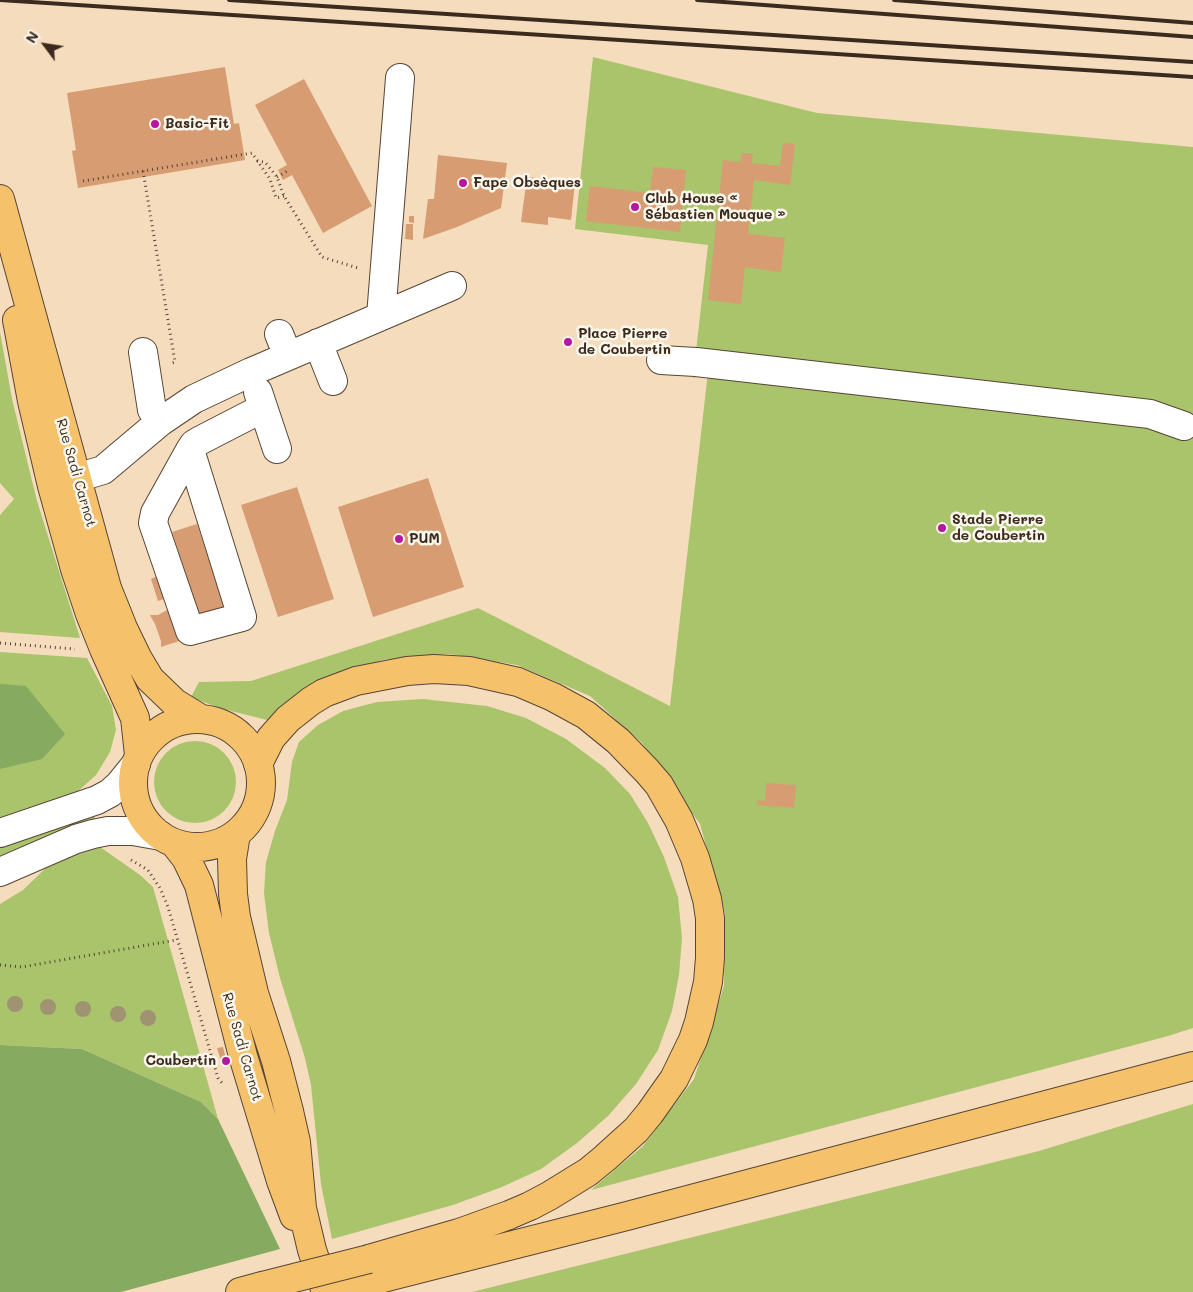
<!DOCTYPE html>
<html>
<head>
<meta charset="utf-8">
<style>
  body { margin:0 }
  #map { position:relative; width:1193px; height:1292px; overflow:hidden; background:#f4dcbd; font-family:Mali,sans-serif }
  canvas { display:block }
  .north { position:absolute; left:20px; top:20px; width:50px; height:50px; -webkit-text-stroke:4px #fbf7ec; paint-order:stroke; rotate:301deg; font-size:14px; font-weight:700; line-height:20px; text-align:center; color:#3b2a1e }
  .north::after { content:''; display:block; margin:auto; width:18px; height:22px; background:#3b2a1e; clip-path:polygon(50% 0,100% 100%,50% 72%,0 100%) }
</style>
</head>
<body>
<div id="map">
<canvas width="1193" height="1292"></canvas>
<div class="north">N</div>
</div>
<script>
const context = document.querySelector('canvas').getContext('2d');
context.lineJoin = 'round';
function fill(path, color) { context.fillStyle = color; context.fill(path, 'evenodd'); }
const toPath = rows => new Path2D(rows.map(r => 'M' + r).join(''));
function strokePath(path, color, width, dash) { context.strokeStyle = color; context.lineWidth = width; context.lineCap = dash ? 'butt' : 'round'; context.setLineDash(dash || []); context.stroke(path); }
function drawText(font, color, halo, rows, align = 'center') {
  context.font = font + ' Mali,sans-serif'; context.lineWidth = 5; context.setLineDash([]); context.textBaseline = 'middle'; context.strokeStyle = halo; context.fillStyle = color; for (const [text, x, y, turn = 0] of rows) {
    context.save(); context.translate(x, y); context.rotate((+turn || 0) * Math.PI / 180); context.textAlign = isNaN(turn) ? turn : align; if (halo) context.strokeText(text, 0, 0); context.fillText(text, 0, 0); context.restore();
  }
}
fill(toPath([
  [593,57,817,113,1193,147,1193,1028,1168,1036,591,1190,643,1146,694,1079,724,986,725,913,700,824,642,743,590,696,517,665,449,654,382,660,314,686,267,720,219,708,191,697,199,682,251,681,478,608,670,706,708,372,693,378,708,245,575,229],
  [0,332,12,399,37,501,80,638,0,632,0,515,14,499,0,483],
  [0,652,87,658,112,706,116,730,110,752,96,775,76,793,0,818],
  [423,699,487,706,526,718,566,739,605,768,630,794,648,823,664,857,678,897,682,938,679,975,672,1011,658,1050,636,1084,608,1116,577,1143,541,1169,502,1187,453,1205,332,1239,321,1184,311,1085,305,1058,280,978,269,933,264,893,266,862,275,831,287,800,292,762,299,742,318,725,343,711,377,702],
  '154 782a41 41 0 1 1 82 0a41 41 0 1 1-82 0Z',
  [93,812,96,821,0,856,0,846],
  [100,847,140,875,153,887,218,1119,201,1102,82,1049,0,1045,0,904,23,890,51,863],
  [1193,1104,1193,1292,472,1292,1039,1151]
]), '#a9c46b');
fill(toPath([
  [0,684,26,686,65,734,42,759,0,769],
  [0,1045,82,1049,201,1102,218,1119,280,1249,121,1292,0,1292]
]), '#86aa5f');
fill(toPath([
  [225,67,234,124,239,123,245,160,78,188,72,151,76,150,67,93],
  [304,79,372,206,323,233,292,175,283,180,278,170,287,165,255,105],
  [783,143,795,144,790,185,754,180,748,234,785,238,781,272,745,267,741,304,708,300,723,160,740,162,742,153,753,154,752,163,780,166],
  [438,155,507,163,501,208,457,227,423,239,428,199,434,199],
  [653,167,686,170,680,232,586,221,590,186,650,193],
  [527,177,575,182,571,220,548,217,548,225,521,222],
  [409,216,414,216,414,223,409,222],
  [406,224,413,224,413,240,405,239],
  [428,478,464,587,373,617,338,507],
  [297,487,334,599,278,617,241,505],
  [197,524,225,608,200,616,172,532],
  [160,575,167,598,158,601,151,579],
  [171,608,182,640,161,647,161,641,155,624,150,615,158,615],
  [766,783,796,785,794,808,757,805,757,800,765,801],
  [223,1047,227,1063,222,1064,217,1048]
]), '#d79c71');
const minor = toPath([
  [381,316,400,78],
  [279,334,288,356],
  [318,343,333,381],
  [143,352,152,410,160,422],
  [661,360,696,362,1150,414,1184,426],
  [258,392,277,449],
  [190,450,155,513,153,523,190,631,242,617,190,450,194,444,199,441,263,408],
  [53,485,103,470,160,422,194,399,251,372,452,286],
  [0,833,97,800,110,793,119,785,136,764],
  [0,872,76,839,93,834,108,831,133,831,161,836]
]);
const major = toPath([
  [0,199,107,588,123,628,138,659,150,679,175,703,201,719],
  [17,320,32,401,52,486,75,569,90,614,104,649,135,718,139,755],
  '133 783a64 64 0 1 1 128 0a64 64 0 1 1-128 0Z',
  [236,834,232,859,233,894,236,917,254,993,276,1061,289,1111,296,1142,302,1208,312,1250,326,1292],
  [175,844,186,858,199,885,243,1056,281,1181,294,1216]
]);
const highway = toPath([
  [258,764,271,738,288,719,311,701,324,693,356,681,407,671,434,669,469,671,518,682,553,697,586,715,618,741,647,771,659,785,679,820,695,858,707,899,710,918,710,958,708,982,699,1022,693,1040,674,1079,650,1113,636,1130,605,1158,588,1172,549,1196,530,1206,509,1215,459,1233,369,1259],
  [240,1292,262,1286],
  [328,1292,627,1216,1193,1066]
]);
strokePath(minor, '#574536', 30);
strokePath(major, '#574536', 30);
strokePath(highway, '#574536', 30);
strokePath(toPath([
  [257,161,265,162,277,177,284,196,322,257,358,268],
  [143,171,175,362,172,363],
  [277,177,289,170],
  [83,181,252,153,270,179,276,198,284,196],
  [0,643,75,649],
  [131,860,148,870,160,888,168,907,218,1078,222,1083],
  [0,965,22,967,176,940]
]), '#574536', 3, [1, 4]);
strokePath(minor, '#fff', 28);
strokePath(major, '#f6c16b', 28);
strokePath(highway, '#f6c16b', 28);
strokePath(toPath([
  [0,0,1193,77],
  [229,0,1193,62],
  [697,0,1193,37],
  [894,0,1193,23]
]), '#3b2a1e', 4);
const highwayBridge = toPath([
  [262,1286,369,1259]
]);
strokePath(highwayBridge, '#574536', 30, []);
strokePath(highwayBridge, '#f6c16b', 28);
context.fillStyle = '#a09372';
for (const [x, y] of [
  [15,1004],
  [48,1007],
  [83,1009],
  [118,1014],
  [148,1018]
]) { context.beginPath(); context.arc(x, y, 8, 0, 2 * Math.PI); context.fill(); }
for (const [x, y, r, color] of [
  [155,124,5,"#b5179e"],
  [463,183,5,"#b5179e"],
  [635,207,5,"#b5179e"],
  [568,342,5,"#b5179e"],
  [942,528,5,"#b5179e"],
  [399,539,5,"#b5179e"],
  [226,1061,5,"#b5179e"]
]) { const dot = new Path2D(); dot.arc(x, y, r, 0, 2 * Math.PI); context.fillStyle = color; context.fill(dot); strokePath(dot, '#fbf7ec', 2); }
drawText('bold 14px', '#3b2a1e', '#fbf7ec', [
  ["Basic-Fit",165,124],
  ["Fape Obsèques",473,183],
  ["Club House «",645,199],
  ["Sébastien Mouque »",645,215],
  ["Place Pierre",578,334],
  ["de Coubertin",578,350],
  ["Stade Pierre",952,520],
  ["de Coubertin",952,536],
  ["PUM",409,539],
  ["Coubertin",216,1061,"right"]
], 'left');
drawText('14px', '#3b2a1e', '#fbf7ec', [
  ["Rue Sadi Carnot",76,473,74],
  ["Rue Sadi Carnot",242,1047,74]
]);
</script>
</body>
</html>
